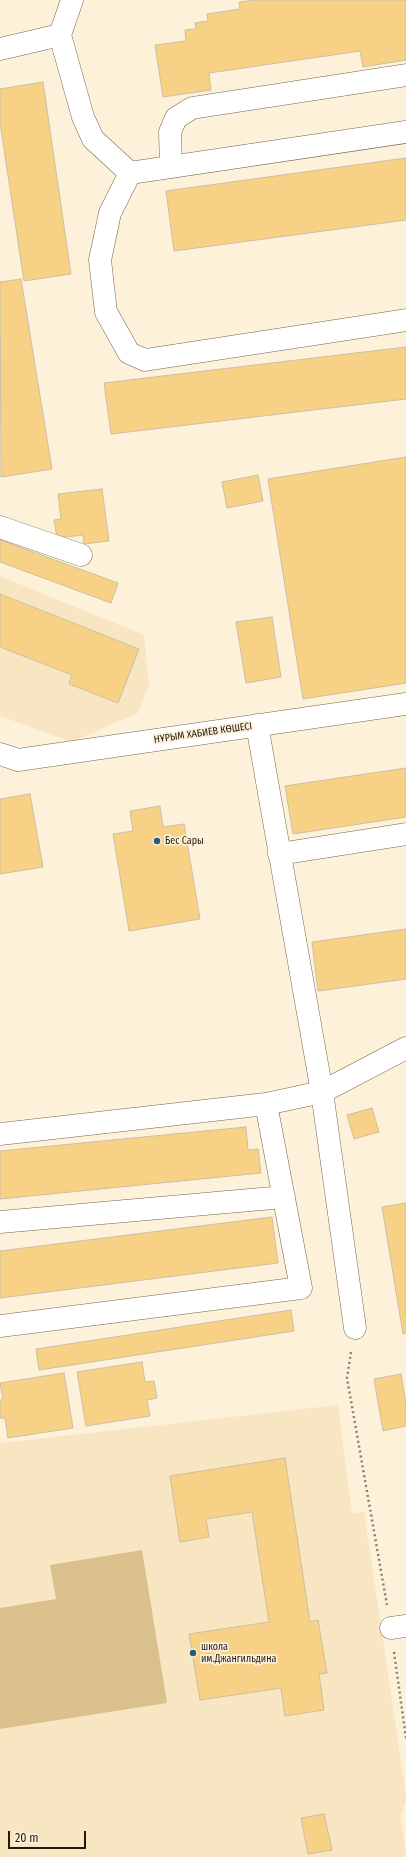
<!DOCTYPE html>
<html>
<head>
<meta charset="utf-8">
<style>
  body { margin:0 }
  #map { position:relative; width:406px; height:1857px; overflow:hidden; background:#fdf1da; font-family:"Fira Sans Condensed",sans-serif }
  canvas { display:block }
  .scale { position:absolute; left:8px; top:1831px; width:78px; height:18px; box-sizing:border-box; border:2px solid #1f1a10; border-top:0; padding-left:5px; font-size:12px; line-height:14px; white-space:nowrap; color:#1f1a10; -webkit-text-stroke:3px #fdf1da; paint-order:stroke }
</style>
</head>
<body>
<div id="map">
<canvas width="406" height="1857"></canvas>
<div class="scale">20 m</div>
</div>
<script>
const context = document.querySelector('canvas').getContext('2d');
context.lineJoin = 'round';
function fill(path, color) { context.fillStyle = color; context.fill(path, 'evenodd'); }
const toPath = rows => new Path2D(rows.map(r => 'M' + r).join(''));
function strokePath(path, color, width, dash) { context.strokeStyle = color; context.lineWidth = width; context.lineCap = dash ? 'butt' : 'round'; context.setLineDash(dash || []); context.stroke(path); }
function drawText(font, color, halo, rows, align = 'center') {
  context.font = font + ' "Fira Sans Condensed",sans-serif'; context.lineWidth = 3.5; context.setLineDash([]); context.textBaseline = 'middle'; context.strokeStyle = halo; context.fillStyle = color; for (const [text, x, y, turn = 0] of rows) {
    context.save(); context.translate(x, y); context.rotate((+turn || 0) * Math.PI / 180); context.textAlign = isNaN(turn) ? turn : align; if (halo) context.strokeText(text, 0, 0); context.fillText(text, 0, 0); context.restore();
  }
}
fill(toPath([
  [0,576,144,635,149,685,138,713,72,742,0,716],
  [338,1405,352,1513,364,1512,406,1794,406,1801,401,1815,406,1857,0,1857,0,1443]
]), '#f8e6c2');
fill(toPath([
  [142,1550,167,1703,0,1729,0,1608,56,1599,50,1565]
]), '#d9c08d');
const building = toPath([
  [255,0,406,0,406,60,363,67,360,51,209,73,211,90,163,97,155,45,186,41,185,30,196,29,195,23,208,21,207,14,240,9,239,2,255,0],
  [43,82,71,274,24,281,0,123,0,89,43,82],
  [406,158,406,220,174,251,166,191,406,158],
  [21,279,52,469,1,477,0,282,21,279],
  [406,347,406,399,111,434,104,383,406,347],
  [406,457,406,683,303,699,268,479,406,457],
  [258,475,263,501,227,508,222,482,258,475],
  [102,489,109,541,84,544,83,535,57,538,54,520,61,519,58,494,102,489],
  [0,540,118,583,111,603,0,562,0,540],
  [0,594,139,649,118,703,69,684,72,675,0,647,0,594],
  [272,617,281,677,246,683,236,622,272,617],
  [406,768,406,817,293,834,285,786,406,768],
  [30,794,43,867,0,874,0,799,30,794],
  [160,806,163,827,184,824,200,919,129,931,113,834,133,831,130,811,160,806],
  [406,929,406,979,318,991,312,942,406,929],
  [372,1108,379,1132,354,1139,347,1115,372,1108],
  [246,1127,248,1150,258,1149,261,1173,0,1199,0,1151,246,1127],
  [406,1203,406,1333,403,1334,382,1207,406,1203],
  [272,1217,278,1263,0,1298,0,1251,272,1217],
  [291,1310,294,1331,39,1370,36,1349,291,1310],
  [142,1362,145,1382,154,1381,157,1398,147,1400,150,1416,86,1426,77,1372,142,1362],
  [64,1373,73,1428,8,1438,5,1418,0,1418,0,1400,3,1400,0,1383,64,1373],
  [401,1374,406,1404,406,1426,383,1431,374,1379,401,1374],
  [285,1458,310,1622,318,1620,327,1673,319,1674,324,1710,285,1716,281,1688,200,1700,189,1634,269,1622,252,1512,206,1519,209,1537,180,1542,170,1476,285,1458],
  [324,1814,332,1850,308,1854,301,1818,324,1814]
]);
fill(building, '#f7d286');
strokePath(building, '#cdbea3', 1);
const minor = toPath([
  [72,0,60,35,83,117,93,139,130,173],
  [0,49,60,35],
  [406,132,130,173,110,213,100,260,106,312,129,353,145,360,406,320],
  [171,167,170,132,176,118,192,108,406,75],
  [0,527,81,555],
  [257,725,322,1092,355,1328],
  [0,754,18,760,406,704],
  [279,854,406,834],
  [0,1134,266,1104,322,1092,406,1048],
  [0,1222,284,1197],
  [0,1326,301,1288,266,1104],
  [391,1628,406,1626]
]);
strokePath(minor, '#73664d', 23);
strokePath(toPath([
  [351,1352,347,1378,387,1605],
  [394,1652,406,1738]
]), '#898070', 2.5, [2, 3]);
strokePath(minor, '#fff', 22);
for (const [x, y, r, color] of [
  [157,841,4,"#285d79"],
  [193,1653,4,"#285d79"]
]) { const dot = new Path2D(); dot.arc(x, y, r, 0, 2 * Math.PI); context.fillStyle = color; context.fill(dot); strokePath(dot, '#fdf1da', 1.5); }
drawText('10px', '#1f1a10', '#fdf1da', [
  ["НҰРЫМ ХАБИЕВ КӨШЕСІ",203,733,-8]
]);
drawText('10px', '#1f1a10', '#fdf1da', [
  ["Бес Сары",165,841],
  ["школа",201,1647],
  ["им.Джангильдина",201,1659]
], 'left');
</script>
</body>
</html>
